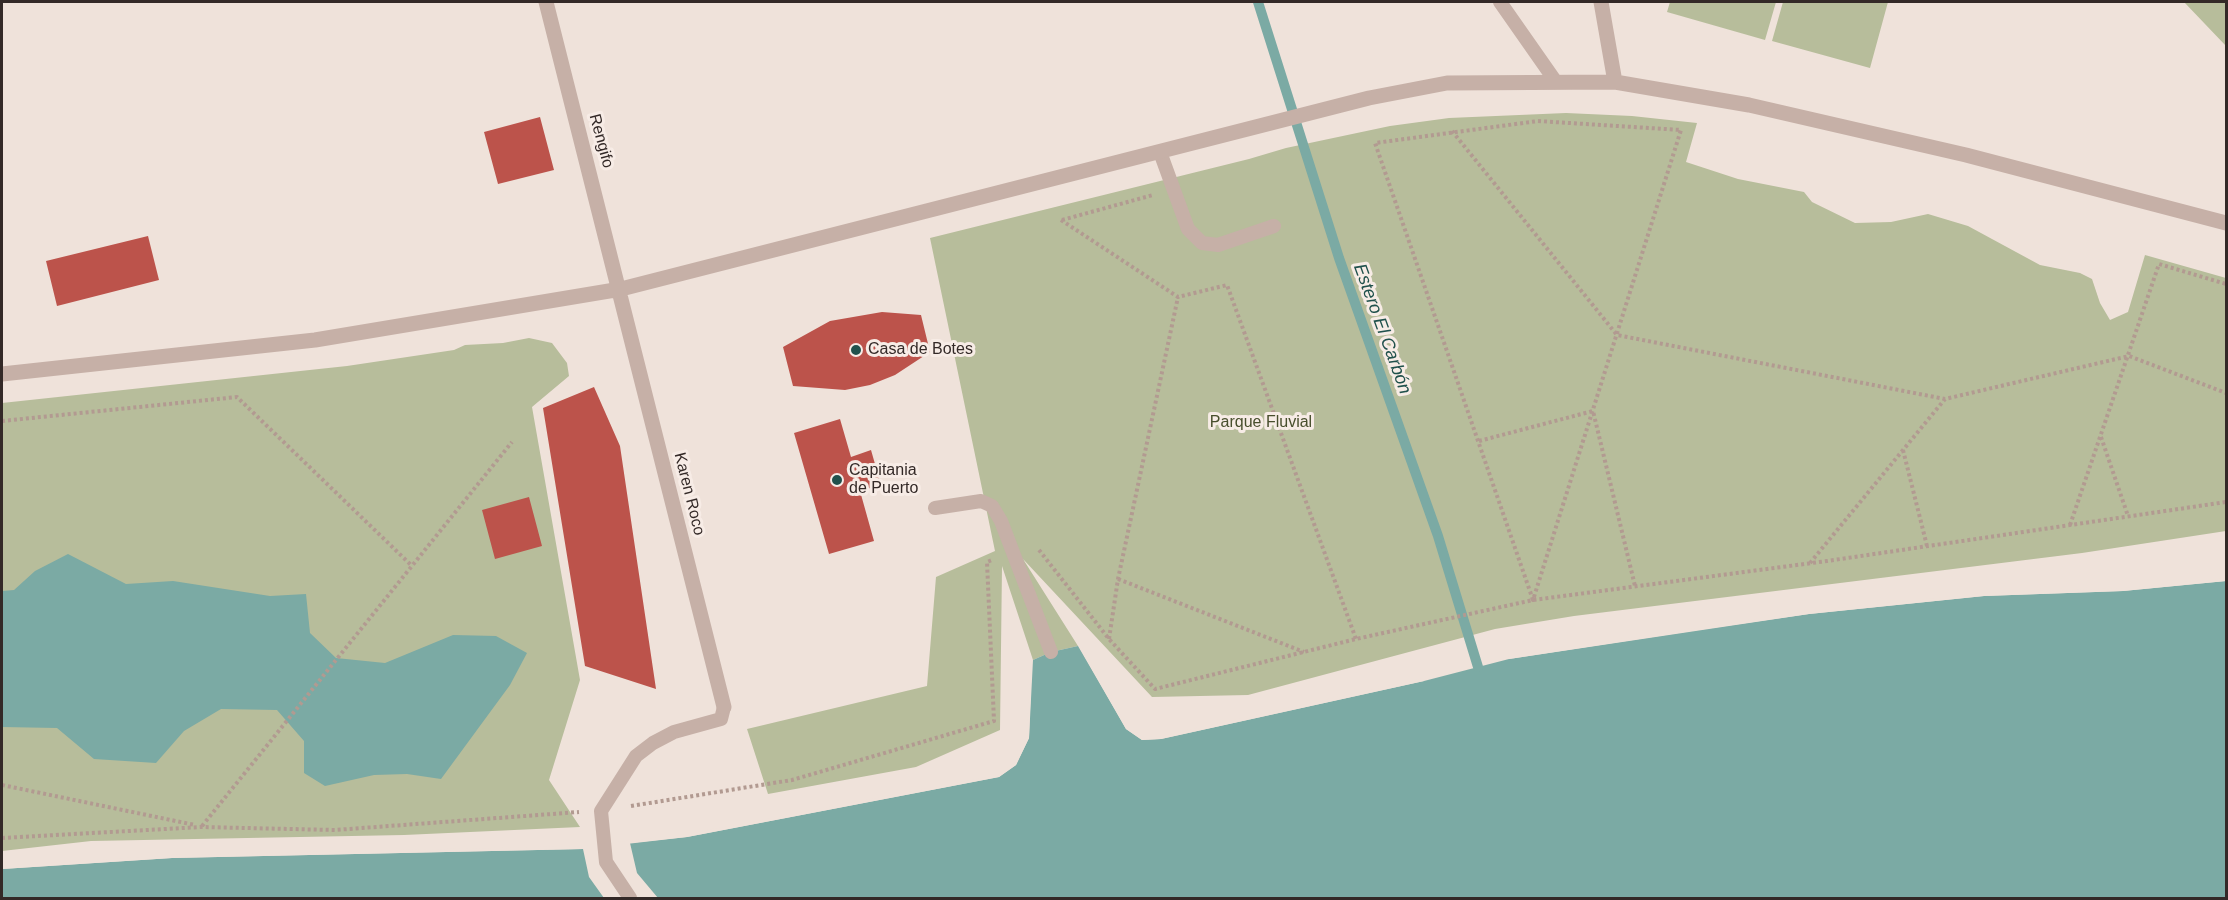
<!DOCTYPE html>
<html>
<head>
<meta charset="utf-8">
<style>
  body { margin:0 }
  #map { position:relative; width:2228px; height:900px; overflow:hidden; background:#efe2da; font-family:Helvetica,sans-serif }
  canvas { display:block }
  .frame { position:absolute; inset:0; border:3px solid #332927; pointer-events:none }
</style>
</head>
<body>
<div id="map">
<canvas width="2228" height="900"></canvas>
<div class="frame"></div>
</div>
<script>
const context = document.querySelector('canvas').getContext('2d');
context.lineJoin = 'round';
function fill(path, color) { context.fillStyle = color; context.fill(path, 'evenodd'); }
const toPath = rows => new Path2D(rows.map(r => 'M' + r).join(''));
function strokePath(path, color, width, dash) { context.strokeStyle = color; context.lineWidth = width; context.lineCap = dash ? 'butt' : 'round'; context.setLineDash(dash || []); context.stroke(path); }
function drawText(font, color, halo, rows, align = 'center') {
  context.font = font + ' Helvetica,sans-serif'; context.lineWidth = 6; context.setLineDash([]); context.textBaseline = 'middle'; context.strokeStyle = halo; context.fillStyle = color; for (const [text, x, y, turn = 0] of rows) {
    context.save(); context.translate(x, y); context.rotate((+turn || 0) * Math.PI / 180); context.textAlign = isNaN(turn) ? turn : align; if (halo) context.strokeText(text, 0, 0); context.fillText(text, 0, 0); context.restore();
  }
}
fill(toPath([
  [1670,2,1776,2,1765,40,1667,12],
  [1783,2,1888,2,1870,68,1772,41],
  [2184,2,2226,2,2226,46],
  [1566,113,1632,116,1697,123,1686,162,1738,179,1804,192,1812,202,1855,223,1891,222,1928,214,1968,226,2040,265,2080,273,2092,279,2100,303,2110,320,2128,312,2145,255,2226,278,2226,531,2082,553,1574,616,1495,629,1248,695,1152,697,1023,559,1078,646,1051,652,1033,660,1002,566,1000,730,916,767,768,794,747,729,927,686,936,577,995,551,930,238,1249,159,1286,148,1390,126,1449,118],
  [529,338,552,343,567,363,569,376,532,407,580,680,549,780,580,827,404,835,91,841,2,851,2,403,347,366,454,350,465,345,503,343]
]), '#b7bd9b');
fill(toPath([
  [68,554,126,584,173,581,270,596,306,594,310,633,336,658,385,663,453,635,496,636,527,653,510,685,441,779,407,774,374,775,325,786,304,773,304,741,277,710,221,709,184,731,156,763,94,759,57,728,2,727,2,591,14,590,35,571],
  [2226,581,2226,898,2,898,2,869,172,858,583,849,687,837,999,777,1016,765,1029,738,1033,660,1051,652,1078,646,1126,729,1142,740,1161,739,1424,681,1509,659,1698,630,1809,614,1984,596,2123,591]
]), '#7baaa4');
fill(toPath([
  [2226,578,2226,581,2123,591,1984,596,1809,614,1509,659,1508,656,1808,611,1984,593,2123,588],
  [1077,643,1081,645,1128,727,1142,737,1160,736,1424,678,1424,681,1161,739,1142,740,1126,729],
  [1032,657,1029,738,1016,765,999,777,687,837,630,843,637,873,658,898,604,898,589,877,583,849,172,858,2,869,2,866,172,855,583,846,686,834,998,775,1014,763,1026,737]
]), '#efe2da');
strokePath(toPath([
  [1258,2,1339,258,1438,536,1478,667]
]), '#7baaa4', 10);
fill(toPath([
  [540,117,554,170,498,184,484,132],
  [148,236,159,280,57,306,46,261],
  [882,312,921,315,930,352,895,375,870,385,845,390,793,386,783,347,830,321],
  [594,387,620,446,656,689,585,666,543,408],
  [840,419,851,457,871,450,881,485,860,491,874,541,829,554,794,433],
  [529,497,542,546,495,559,482,510]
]), '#bc534b');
strokePath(toPath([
  [1538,121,1681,130,1533,600,1375,143,1538,121],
  [1452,131,1617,335,1945,399,2129,356,2226,393],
  [1061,220,1178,297,1227,285,1356,639],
  [1062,220,1153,195],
  [2,421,237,397,411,565],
  [2101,437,2128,516],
  [1479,441,1593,411,1635,586],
  [1903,450,1927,546],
  [2070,525,2159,264,2226,284],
  [1039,550,1109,639,1155,689,1356,639,1533,600,1827,561,2226,502],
  [1810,563,1945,399],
  [1118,579,1304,652],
  [1109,639,1118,579,1178,297],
  [2,785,195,825],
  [631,806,792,780,994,721,987,562,992,560],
  [202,826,512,442],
  [2,838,201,827,335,830,579,812]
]), '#b29a91', 4, [3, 3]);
strokePath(toPath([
  [1500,2,1556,82],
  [1160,152,1188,229,1202,243,1218,245,1274,226],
  [935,508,981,501,992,506,1001,521,1051,652],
  [630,898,606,862,601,811,636,756,653,743,674,732,721,719,724,707]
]), '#c6b0a7', 14);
strokePath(toPath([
  [546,2,724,707],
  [1601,2,1615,82],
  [2,374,315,340,621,289,1369,98,1447,83,1615,82,1749,105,1966,155,2226,223]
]), '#c6b0a7', 15);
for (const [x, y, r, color] of [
  [856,350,6,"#20514c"],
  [837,480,6,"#20514c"]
]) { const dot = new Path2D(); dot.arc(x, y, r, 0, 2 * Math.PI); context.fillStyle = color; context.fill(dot); strokePath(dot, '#f7ece6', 2); }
drawText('16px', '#332927', '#f7ece6', [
  ["Rengifo",601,141,75],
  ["Karen Roco",689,494,76]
]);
drawText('16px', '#332927', '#f7ece6', [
  ["Casa de Botes",868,350],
  ["Capitania",849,471],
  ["de Puerto",849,489]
], 'left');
drawText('16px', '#484f2d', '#f7ece6', [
  ["Parque Fluvial",1261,423]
]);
drawText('italic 18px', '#20514c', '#f7ece6', [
  ["Estero El Carbón",1382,329,70]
]);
</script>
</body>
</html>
